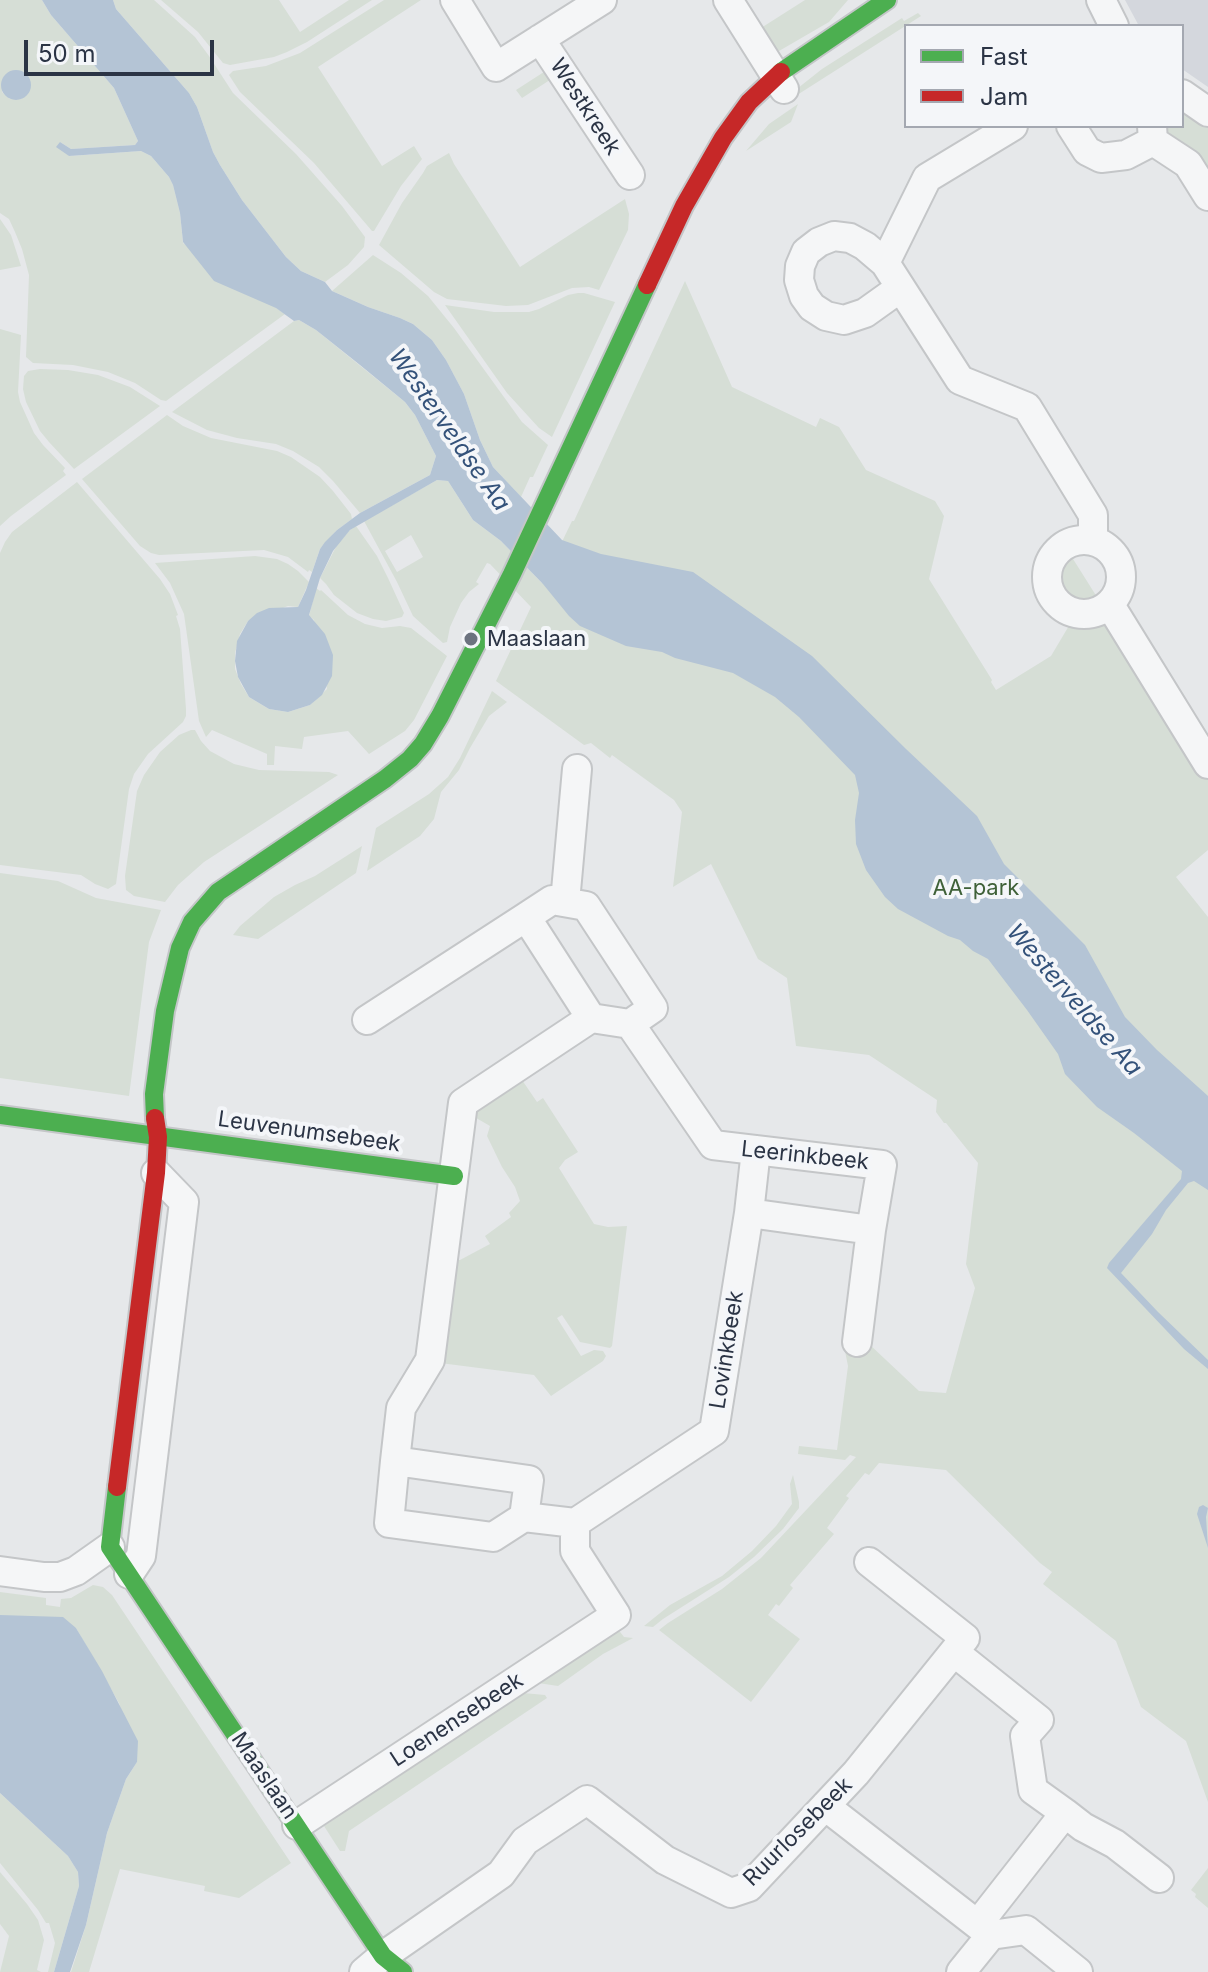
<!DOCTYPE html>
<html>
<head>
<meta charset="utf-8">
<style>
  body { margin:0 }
  #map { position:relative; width:1208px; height:1972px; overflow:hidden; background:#e6e8ea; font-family:Inter,sans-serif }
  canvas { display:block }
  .legend { position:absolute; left:904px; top:24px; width:280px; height:104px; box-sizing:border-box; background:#f4f6f9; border:2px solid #a4a8b1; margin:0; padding:10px 14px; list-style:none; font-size:24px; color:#2b3445 }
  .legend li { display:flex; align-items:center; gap:16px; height:40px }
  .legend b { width:40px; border:2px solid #a4a8b1 }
  .scale { position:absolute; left:24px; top:40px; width:190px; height:36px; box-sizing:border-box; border:4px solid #2b3445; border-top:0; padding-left:10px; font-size:24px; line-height:28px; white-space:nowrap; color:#2b3445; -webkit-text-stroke:6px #f4f6f9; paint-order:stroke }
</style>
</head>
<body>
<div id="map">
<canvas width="1208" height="1972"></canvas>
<ul class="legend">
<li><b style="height:10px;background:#4caf50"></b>Fast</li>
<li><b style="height:10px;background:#c62828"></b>Jam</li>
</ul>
<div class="scale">50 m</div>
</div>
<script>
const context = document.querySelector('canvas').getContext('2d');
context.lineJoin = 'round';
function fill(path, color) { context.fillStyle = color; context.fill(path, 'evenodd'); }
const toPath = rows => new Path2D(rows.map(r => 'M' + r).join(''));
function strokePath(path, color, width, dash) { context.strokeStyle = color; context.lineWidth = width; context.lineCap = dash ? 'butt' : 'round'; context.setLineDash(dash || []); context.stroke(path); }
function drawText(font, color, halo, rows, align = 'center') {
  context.font = font + ' Inter,sans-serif'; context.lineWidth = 8; context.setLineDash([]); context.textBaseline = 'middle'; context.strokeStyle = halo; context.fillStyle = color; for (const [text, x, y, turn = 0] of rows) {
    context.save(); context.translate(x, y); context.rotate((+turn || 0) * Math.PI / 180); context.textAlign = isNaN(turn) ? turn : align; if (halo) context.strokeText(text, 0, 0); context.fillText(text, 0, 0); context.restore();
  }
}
fill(toPath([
  [1125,0,1208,0,1208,87,1182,69,1182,26,1139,26]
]), '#d4d7dd');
fill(toPath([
  [0,0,42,0,51,15,114,88,138,141,135,145,71,149,60,142,69,156,141,151,151,156,169,177,173,185,180,213,183,243,285,314,166,401,161,400,135,383,108,372,73,365,33,363,26,357,29,275,22,249,15,232,9,219,0,213],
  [10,72,30,90,21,99,10,99,2,92,3,78],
  [113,0,154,0,195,37,209,56,233,93,296,154,342,206,365,237,364,247,348,265,325,282,301,271,286,257,242,200,220,165,213,152,197,107,189,93,116,9],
  [161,0,279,0,300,32,349,0,372,0,307,42,287,52,274,57,230,65,223,63,198,32],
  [384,0,421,0,318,67,382,166,414,146,422,159,401,186,374,231,372,231,314,163,240,92,229,75,233,71,266,66,300,53],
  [805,0,848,0,829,22,779,51,775,48,761,28],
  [918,13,921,16,794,97,793,92,822,69,902,18,904,21],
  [547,70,556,76,522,98,516,90],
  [798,104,791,122,746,151,769,124],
  [1182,107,1208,126,1208,182,1164,138,1161,126,1182,126],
  [449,153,454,164,520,267,625,199,629,214,628,230,599,290,589,287,572,288,528,305,506,306,447,299,434,292,379,245,402,203,423,173,427,166],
  [0,219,11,235,21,266,0,270],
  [373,255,401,273,428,296,454,328,522,422,548,445,533,477,530,477,521,497,493,467,480,440,464,394,446,360,432,340,413,324,400,318,368,307,332,291],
  [685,281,732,387,816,427,820,418,839,427,866,470,935,501,944,516,929,579,992,680,991,682,996,690,1051,656,1070,624,1081,626,1093,626,1110,619,1208,776,1208,850,1176,877,1208,917,1208,1802,1186,1741,1141,1707,1116,1641,1043,1584,1052,1572,1040,1563,946,1470,879,1463,869,1475,865,1473,846,1496,849,1498,827,1528,834,1534,790,1585,793,1588,779,1606,776,1604,768,1615,800,1639,751,1702,659,1630,668,1623,722,1589,761,1558,856,1457,850,1455,845,1460,798,1454,799,1446,837,1450,848,1366,845,1351,868,1353,869,1344,919,1391,946,1393,975,1288,966,1264,978,1163,946,1123,944,1123,936,1112,937,1100,869,1055,796,1046,787,978,758,959,711,864,673,887,682,812,674,800,612,755,610,758,591,743,584,745,496,681,531,607,490,564,487,563,476,582,479,584,469,592,461,603,450,627,447,642,443,643,413,616,397,582,364,521,437,480,448,481,473,520,501,541,542,583,572,521,574,521],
  [411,535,423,557,397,572,385,551],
  [578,293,584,293,615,302,552,437,539,428,507,393,445,305,494,312,529,312,539,309,568,295],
  [299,320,316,330,405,402,415,415,436,456,430,475,360,513,333,481,319,467,293,451,276,444,237,438,207,430,172,412,294,321],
  [0,329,21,335,18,392,20,402,34,433,43,445,65,468,63,471,66,475,11,516,0,526],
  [40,369,68,370,98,375,130,387,160,406,74,469,49,442,40,431,26,402,23,389,24,376,28,371],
  [167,415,183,426,211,438,277,451,291,457,320,477,333,491,351,514,352,519,337,530,320,549,312,572,309,570,308,572,288,557,264,550,159,555,151,553,140,546,82,479],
  [77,482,160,579,170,594,178,615,176,616,180,629,186,709,186,716,183,722,148,754,134,774,129,789,116,884,108,889,95,884,81,875,0,865,0,553,5,542,12,532],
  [356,526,377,556,388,578,404,613,402,617,386,621,373,619,357,613,334,595,326,584,320,578,338,543,350,530],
  [1068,551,1102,605,1100,606,1085,610,1078,609,1064,603,1056,592,1053,581,1054,568,1059,559],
  [255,556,277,559,288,564,298,571,309,582,298,607,288,606,248,621,240,634,235,653,235,669,241,684,249,697,269,709,288,712,310,705,327,689,314,620,309,616,316,588,320,591,321,590,348,615,365,624,382,628,400,626,411,628,447,656,414,720,405,731,369,754,348,731,304,737,302,749,275,746,274,765,267,765,267,754,212,730,206,737,199,721,184,614,170,583,155,563],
  [492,691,507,702,489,716,470,748,459,770,441,792,434,819,420,836,367,871,376,828,429,794,448,777,460,758],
  [191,730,195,730,201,741,210,751,234,764,259,770,329,772,338,775,204,862,178,885,165,902,134,896,126,890,125,876,137,791,144,775,160,752,179,735],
  [362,846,356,873,258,939,233,935,240,926,274,897,295,885,315,876],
  [0,873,58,881,96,898,161,910,149,942,129,1096,0,1078],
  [520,1077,537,1102,543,1098,578,1152,565,1160,559,1168,594,1224,608,1227,627,1226,612,1346,610,1348,580,1342,562,1315,557,1318,581,1356,594,1350,603,1351,606,1356,603,1361,551,1396,534,1375,440,1363,453,1259,460,1260,490,1244,485,1236,511,1217,509,1213,520,1201,515,1187,502,1167,487,1136,490,1126,471,1115,473,1110],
  [793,1475,799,1502,799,1508,783,1529,754,1557,729,1577,663,1619,653,1627,644,1626,670,1605,722,1576,752,1551,776,1526,792,1504,790,1484],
  [93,1585,103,1587,112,1595,291,1863,239,1898,204,1891,205,1886,120,1869,89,1972,71,1972,86,1925,107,1833,126,1779,137,1762,119,1703,76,1628,0,1615,0,1592,46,1598,46,1605,60,1607,61,1599,71,1598],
  [617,1628,624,1637,633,1638,603,1654,558,1686,538,1683],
  [523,1693,545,1695,547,1698,349,1831,345,1851,340,1851,324,1826,333,1820,330,1814,399,1768,413,1766],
  [0,1793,68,1856,78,1872,79,1886,54,1972,48,1972,55,1943,49,1923,46,1923,38,1910,0,1863],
  [1208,1868,1208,1908,1195,1897,1196,1894,1191,1890],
  [0,1872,27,1904,38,1920,44,1940,37,1970,41,1972,0,1972,9,1936,0,1924]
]), '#d6ded6');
fill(toPath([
  [42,0,113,0,116,9,189,93,197,107,213,152,220,165,242,200,286,257,301,271,325,282,332,291,368,307,400,318,413,324,432,340,446,360,464,394,480,440,493,467,562,540,601,554,693,572,812,656,906,749,977,816,1004,864,1085,945,1125,1017,1157,1050,1208,1096,1208,1190,1194,1181,1188,1183,1166,1210,1152,1234,1121,1273,1158,1312,1208,1360,1208,1369,1184,1349,1107,1268,1109,1263,1181,1179,1182,1171,1134,1133,1097,1107,1065,1074,1058,1054,1027,1010,988,959,973,951,960,940,948,936,898,909,885,897,866,870,856,844,855,820,859,793,855,775,799,717,775,697,733,673,675,658,662,652,626,646,580,626,569,616,543,584,501,541,473,520,448,481,437,480,350,530,333,551,320,578,309,615,325,634,333,655,332,676,322,695,310,705,288,712,269,709,249,697,238,677,235,661,237,641,248,621,257,613,269,608,298,607,306,590,320,549,325,542,337,530,360,513,430,475,436,456,415,415,405,402,360,365,316,330,299,320,294,321,276,308,214,281,183,242,180,213,173,185,169,177,151,156,141,151,69,156,56,147,60,142,71,149,135,145,138,141,114,88,51,15],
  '1 85a15 15 0 1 1 30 0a15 15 0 1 1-30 0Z',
  [1203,1505,1208,1508,1206,1517,1208,1548,1197,1514,1199,1507],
  [0,1615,63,1617,76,1628,102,1671,138,1741,137,1762,126,1779,107,1833,86,1925,70,1972,54,1972,79,1886,78,1872,68,1856,0,1793]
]), '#b4c4d5');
const street = toPath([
  [455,0,496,67,602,0],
  [728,0,784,89],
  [1101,0,1114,26],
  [540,39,630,175],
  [1182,94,1208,112],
  [1071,126,1087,151,1101,158,1126,155,1153,141,1152,126],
  [1153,141,1188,164,1208,196],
  [885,263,927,178,1013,126],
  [900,288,865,313,844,320,826,316,812,307,804,296,799,280,800,266,806,252,819,242,834,236,850,238,865,246,885,263,960,380,1027,407,1093,515,1093,540],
  '1047 577a37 37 0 1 1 74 0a37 37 0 1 1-74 0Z',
  [1110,605,1208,764],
  [565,902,577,769],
  [367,1020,526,917,591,1018,630,1024,653,1008,586,906,552,900,526,917],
  [630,1024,713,1145,882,1165,871,1230,857,1342],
  [749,1213,871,1230],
  [395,1461,529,1480,524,1517,493,1537,389,1523,395,1461,401,1408,430,1360,463,1103,591,1018],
  [524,1517,575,1523,714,1431,749,1213,756,1150],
  [0,1571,44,1577,60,1577,76,1571,110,1547],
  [129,1574,141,1556,184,1202,156,1173],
  [954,1652,1039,1720,1025,1736,1033,1790,1065,1813],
  [825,1806,991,1935,1026,1930,1078,1972],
  [297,1825,616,1615,575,1551,575,1523],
  [978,1924,1065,1813,1083,1827,1115,1844,1159,1878],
  [364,1972,383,1956,501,1874,525,1841,587,1800,665,1860,731,1893,749,1887,856,1773,965,1638,869,1562],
  [961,1972,991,1935]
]);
const fast = toPath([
  [781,72,887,0],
  [0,1115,454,1176],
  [155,1118,154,1094,165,1011,180,948,192,922,218,892,385,779,410,759,423,744,440,716,512,574,647,285],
  [117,1487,110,1547,383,1956,403,1972]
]);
const jam = toPath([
  [647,285,684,206,723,138,749,102,781,72],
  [117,1487,156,1173,158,1137,155,1118]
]);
strokePath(street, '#c4c6c8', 32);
strokePath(fast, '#c4c6c8', 22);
strokePath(jam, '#c4c6c8', 22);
strokePath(street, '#f5f6f7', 28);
strokePath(fast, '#4caf50', 18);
strokePath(jam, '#c62828', 18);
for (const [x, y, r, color] of [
  [471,639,8,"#6c737f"]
]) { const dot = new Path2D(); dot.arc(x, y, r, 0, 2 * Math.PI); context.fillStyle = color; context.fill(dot); strokePath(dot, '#f4f6f9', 3); }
drawText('22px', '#2b3445', '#f4f6f9', [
  ["Westkreek",585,107,57],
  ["Leuvenumsebeek",309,1132,8],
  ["Leerinkbeek",805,1156,6],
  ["Lovinkbeek",727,1350,-81],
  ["Loenensebeek",457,1720,-33],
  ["Maaslaan",264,1776,56],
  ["Ruurlosebeek",798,1832,-45]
]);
drawText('22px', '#2b3445', '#f4f6f9', [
  ["Maaslaan",487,639]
], 'left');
drawText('22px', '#3f6138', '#f4f6f9', [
  ["AA-park",976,888]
]);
drawText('italic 24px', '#34527a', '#f4f6f9', [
  ["Westerveldse Aa",449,430,55],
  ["Westerveldse Aa",1074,1000,49]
]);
</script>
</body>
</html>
